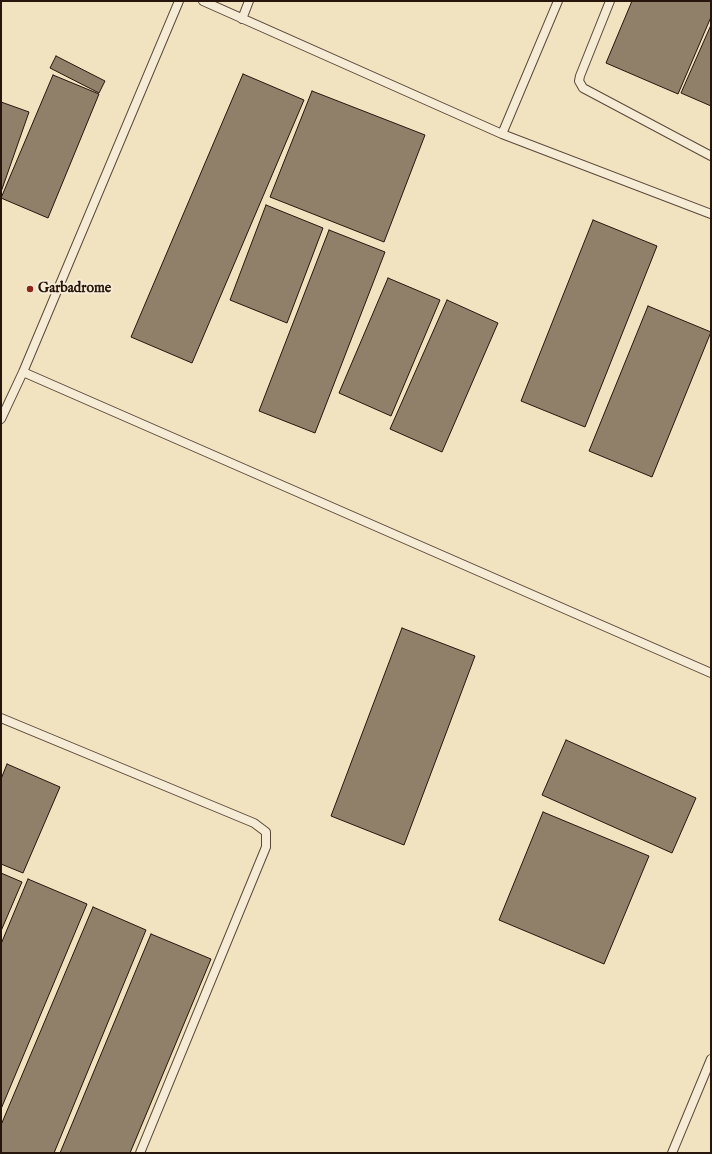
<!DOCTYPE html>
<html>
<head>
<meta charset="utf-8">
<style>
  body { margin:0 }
  #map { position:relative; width:712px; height:1154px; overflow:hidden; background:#f1e2c0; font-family:"IM FELL English",serif }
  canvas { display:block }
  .frame { position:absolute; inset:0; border:2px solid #27150c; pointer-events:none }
</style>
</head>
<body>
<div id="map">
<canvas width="712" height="1154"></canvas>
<div class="frame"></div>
</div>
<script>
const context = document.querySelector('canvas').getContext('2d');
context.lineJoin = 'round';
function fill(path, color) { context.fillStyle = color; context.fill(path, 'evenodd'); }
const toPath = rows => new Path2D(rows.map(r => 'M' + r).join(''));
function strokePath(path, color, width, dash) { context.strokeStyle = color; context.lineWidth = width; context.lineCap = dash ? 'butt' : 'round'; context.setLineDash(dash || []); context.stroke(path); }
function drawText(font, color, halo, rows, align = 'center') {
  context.font = font + ' "IM FELL English",serif'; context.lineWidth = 4; context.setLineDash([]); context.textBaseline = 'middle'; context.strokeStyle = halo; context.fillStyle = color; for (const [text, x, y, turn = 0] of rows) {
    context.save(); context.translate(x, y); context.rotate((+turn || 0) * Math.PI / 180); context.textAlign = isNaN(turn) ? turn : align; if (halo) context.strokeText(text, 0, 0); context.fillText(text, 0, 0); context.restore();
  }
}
const building = toPath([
  [632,1,711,1,711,17,678,94,606,63,632,1],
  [711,25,711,106,681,93,711,25],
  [56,56,105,81,99,93,50,68,56,56],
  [243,74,304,100,192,363,131,337,243,74],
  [53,75,99,94,48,218,1,198,53,75],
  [312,91,425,135,384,242,270,197,312,91],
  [1,102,29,112,1,192,1,102],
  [266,205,323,228,287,323,230,300,266,205],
  [593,220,657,246,585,427,521,401,593,220],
  [329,230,385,252,315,433,259,411,329,230],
  [388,278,440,300,391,416,339,393,388,278],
  [447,300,498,323,442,452,390,429,447,300],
  [648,306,711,332,652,477,589,451,648,306],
  [402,628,475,656,404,845,331,816,402,628],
  [566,740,696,798,672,853,542,795,566,740],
  [7,764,60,787,23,873,1,864,1,779,7,764],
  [543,812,649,856,604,964,499,920,543,812],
  [1,873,22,882,1,931,1,873],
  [28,879,87,904,1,1109,1,944,28,879],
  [93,907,146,930,54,1153,1,1153,1,1125,93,907],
  [151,934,211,959,130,1153,60,1153,151,934]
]);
fill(building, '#90806a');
strokePath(building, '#27150c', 1);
const lane = toPath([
  [203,1,502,134,711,214],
  [610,1,580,76,579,81,583,88,711,156],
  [242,19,249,1],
  [502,134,558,1],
  [23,372,711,673],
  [1,419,23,372,179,1],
  [1,718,254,823,266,832,266,847,140,1153],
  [672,1153,711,1059]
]);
strokePath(lane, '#5a4839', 10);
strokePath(lane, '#f6ecd6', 8);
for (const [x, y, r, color] of [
  [30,289,4,"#8f2418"]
]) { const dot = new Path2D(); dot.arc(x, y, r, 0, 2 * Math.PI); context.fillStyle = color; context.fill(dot); strokePath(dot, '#f6ecd6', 1.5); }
drawText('bold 14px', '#27150c', '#f6ecd6', [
  ["Garbadrome",38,289]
], 'left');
</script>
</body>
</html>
